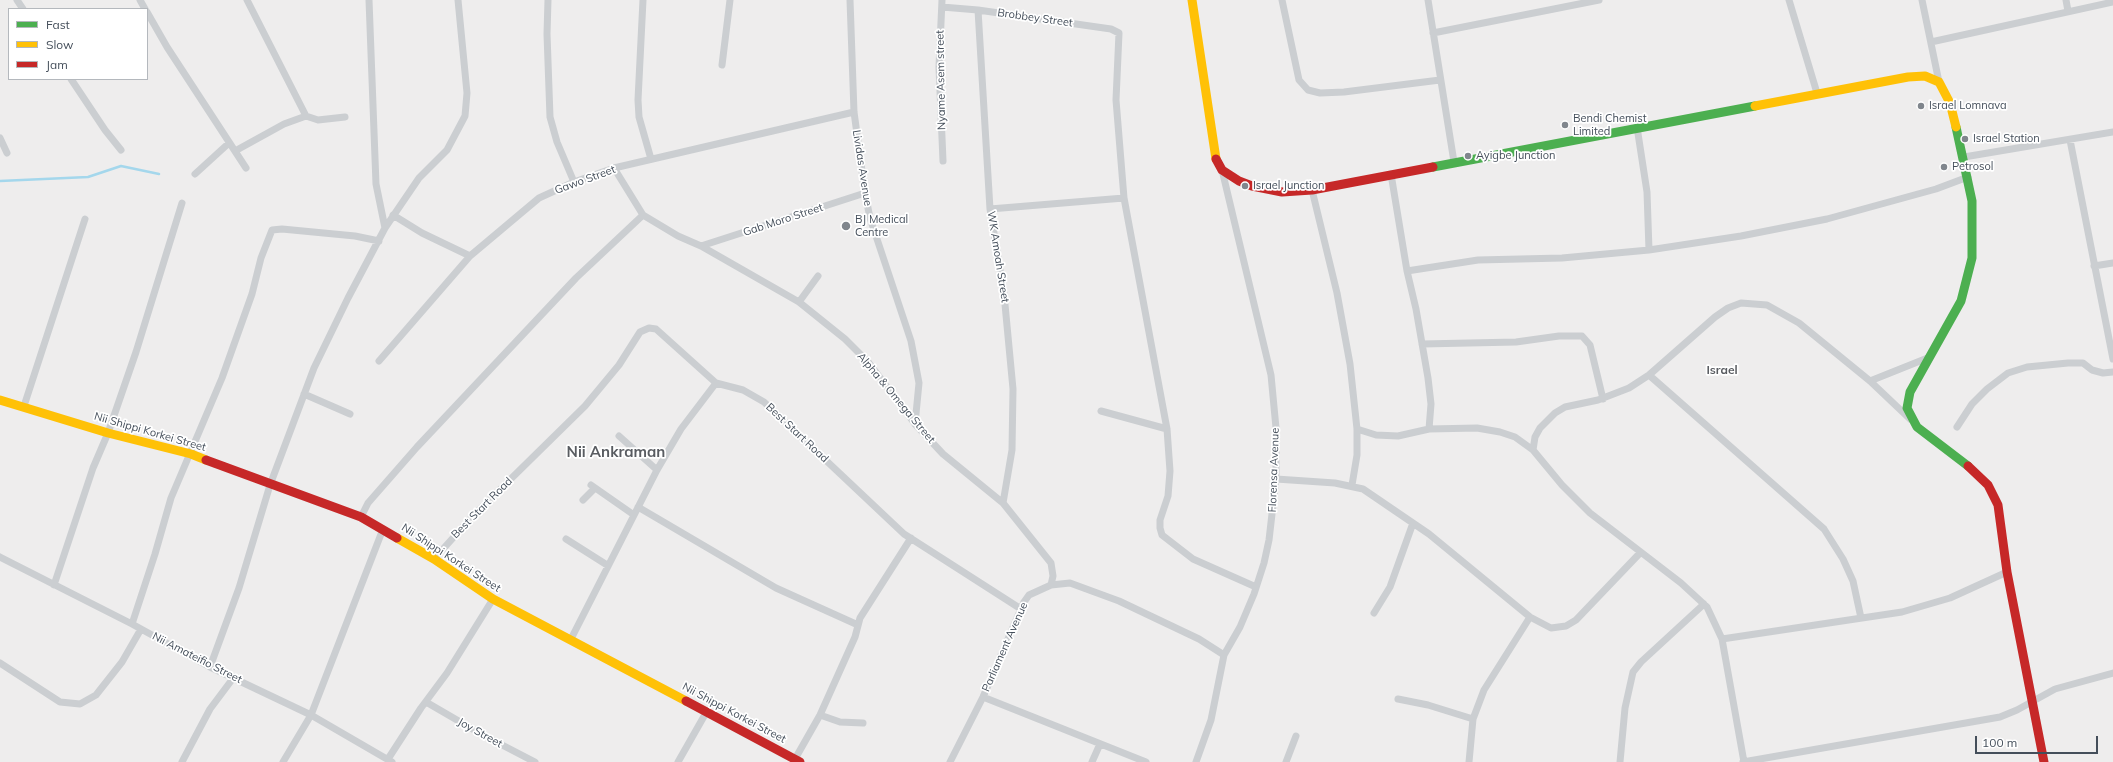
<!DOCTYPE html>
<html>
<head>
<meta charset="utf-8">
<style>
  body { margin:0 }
  #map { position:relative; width:2113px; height:762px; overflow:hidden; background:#eeeded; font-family:Mulish,sans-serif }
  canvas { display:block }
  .legend { position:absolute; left:8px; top:8px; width:140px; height:72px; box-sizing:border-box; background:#fff; border:1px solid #b4b8bd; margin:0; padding:5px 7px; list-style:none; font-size:12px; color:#444e5a }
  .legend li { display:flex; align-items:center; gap:8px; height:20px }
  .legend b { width:20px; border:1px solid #b4b8bd }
  .scale { position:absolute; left:1975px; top:736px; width:123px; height:18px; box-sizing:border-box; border:2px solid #444e5a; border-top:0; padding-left:5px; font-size:12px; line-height:14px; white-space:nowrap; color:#444e5a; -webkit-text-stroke:3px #fff; paint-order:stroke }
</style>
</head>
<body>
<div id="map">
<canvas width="2113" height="762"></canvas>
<ul class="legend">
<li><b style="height:5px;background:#4caf50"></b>Fast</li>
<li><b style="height:5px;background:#ffc107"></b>Slow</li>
<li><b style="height:5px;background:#c62828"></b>Jam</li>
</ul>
<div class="scale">100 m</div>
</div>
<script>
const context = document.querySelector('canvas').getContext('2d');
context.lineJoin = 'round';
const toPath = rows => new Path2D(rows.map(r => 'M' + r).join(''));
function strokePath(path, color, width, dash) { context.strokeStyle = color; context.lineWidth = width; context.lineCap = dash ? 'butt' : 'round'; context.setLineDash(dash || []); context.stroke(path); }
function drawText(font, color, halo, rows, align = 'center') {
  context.font = font + ' Mulish,sans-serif'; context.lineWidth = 3.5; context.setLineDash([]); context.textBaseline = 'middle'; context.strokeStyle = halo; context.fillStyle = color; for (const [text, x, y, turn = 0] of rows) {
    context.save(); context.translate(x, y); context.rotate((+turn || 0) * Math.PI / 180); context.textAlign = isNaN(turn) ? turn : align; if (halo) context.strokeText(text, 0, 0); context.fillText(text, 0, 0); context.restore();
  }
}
strokePath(toPath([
  [0,181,88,177,121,166,159,174]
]), '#a4d7ec', 2.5);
strokePath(toPath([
  [17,0,23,9],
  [140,0,145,9],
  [247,0,306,116,318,120,345,117],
  [369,0,376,184,385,228,419,178,447,150,465,116,467,93,458,0],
  [548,0,547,34,550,117,557,142,574,182],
  [643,0,638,100,639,117,651,159],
  [850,0,854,112,865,193,870,218,911,341,919,383,915,424],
  [942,0,939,67,943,161],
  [1282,0,1299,80,1308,90,1320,93,1344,92,1440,80],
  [1428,0,1454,162],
  [1789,0,1817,93],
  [1922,0,1939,82],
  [2066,0,2068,11],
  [942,7,978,10,1111,29,1119,33,1116,100,1124,198,1167,429,1170,471,1168,496,1160,520,1160,528,1162,535,1193,559,1256,587],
  [978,10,990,209,1004,294,1013,389,1012,450,1003,503],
  [147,12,167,47,246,168],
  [1433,33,1599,0],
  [1931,42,2113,2],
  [722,65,730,0],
  [71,79,105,130,121,150],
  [1637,127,1647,192,1649,250],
  [0,138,7,153],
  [2070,140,2113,359],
  [235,151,284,124,306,116],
  [1964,157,2113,132],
  [614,168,643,215,678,236,701,246,799,302,845,339,869,363,915,424,943,454,1003,503,1051,563,1053,576,1051,585],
  [195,174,229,143],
  [1391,174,1407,271,1416,309,1428,378,1431,404,1429,429],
  [1312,190,1337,293,1350,364,1357,429,1357,455,1352,485],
  [990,209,1124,198],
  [393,215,422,233,470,256],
  [701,246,865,193],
  [2094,266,2113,263],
  [1407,271,1478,260,1562,258,1649,250,1741,236,1827,219,1936,189,1968,177],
  [799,302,818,276],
  [1422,344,1516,342,1559,336,1582,336,1590,345,1603,399],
  [379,361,470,256,539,198,574,182,614,168,854,112],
  [1649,375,1824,529,1843,559,1853,581,1861,618],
  [1870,381,1930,357],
  [304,394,350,414],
  [24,406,85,219],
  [1101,411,1167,429],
  [1957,427,1972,404,1987,389,2008,373,2027,367,2068,363,2083,363,2092,370,2103,373,2113,372],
  [1357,429,1376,435,1398,436,1429,429,1477,428,1500,432,1515,437,1533,450,1562,485,1590,513,1681,583,1707,607,1722,639,1744,762],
  [619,436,657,470],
  [1533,450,1535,437,1540,428,1555,413,1565,407,1598,400,1629,388,1649,375,1715,317,1728,308,1741,303,1767,305,1799,323,1870,381,1910,419],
  [1276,479,1335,483,1363,489,1429,534,1530,617,1551,628,1566,626,1576,620,1640,553],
  [591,485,634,515],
  [583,500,595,488],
  [638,507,776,588,858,625],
  [361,517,368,503,417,447,576,278,643,215],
  [566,539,607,565],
  [0,557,132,624,210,667,311,715,392,762],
  [434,559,471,518,585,406,619,365,640,332,649,328,656,329,716,383,743,390,764,402,904,534,1021,609],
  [54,585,93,468,108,433,136,352,182,203],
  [1374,613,1390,587,1413,523],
  [132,624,155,554,171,498,222,378,252,294,261,258,272,230,282,229,355,236,379,241],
  [571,639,657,470,681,429,716,383],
  [1722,639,1902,612,1950,598,2007,572],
  [0,663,60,702,80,704,96,695,122,662,141,629],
  [210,667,239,588,270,485,314,368,348,298,385,228],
  [983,697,1146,762],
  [1398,699,1428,705,1473,719],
  [426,702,481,734,535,762],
  [820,715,840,722,863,723],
  [388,759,421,708,447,673,493,599],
  [795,759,820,715,855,637,860,618,911,538],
  [182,762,210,709,234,677],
  [283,762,311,715,383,529],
  [678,762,707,711],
  [950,762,983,697,1024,602,1029,595,1051,585,1070,583,1119,601,1199,639,1224,655],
  [1092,762,1100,744],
  [1196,762,1211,720,1224,655,1240,627,1254,594,1264,563,1269,540,1276,479,1276,428,1271,375,1222,170],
  [1286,762,1296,736],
  [1469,762,1473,719,1484,690,1530,617],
  [1620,762,1625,708,1633,672,1641,662,1704,604],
  [1743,762,2000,717,2017,710,2055,689,2113,673]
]), '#cbced1', 7);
strokePath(toPath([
  [1956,127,1972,201,1972,258,1961,301,1910,392,1907,408,1917,427,1968,466],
  [1433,167,1755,106]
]), '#4caf50', 9);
strokePath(toPath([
  [1192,0,1216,159],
  [1755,106,1908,77,1925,76,1939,82,1950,103,1956,127],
  [0,400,108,433,191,454,206,460],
  [397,538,434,559,493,599,686,701]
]), '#ffc107', 9);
strokePath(toPath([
  [1216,159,1222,170,1239,181,1252,186,1282,192,1312,190,1433,167],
  [206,460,361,517,397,538],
  [1968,466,1988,485,1998,505,2007,572,2044,762],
  [686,701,800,762]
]), '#c62828', 9);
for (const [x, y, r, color] of [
  [1921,106,4,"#80868d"],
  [1565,125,4,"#80868d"],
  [1965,139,4,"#80868d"],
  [1468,156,4,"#80868d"],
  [1944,167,4,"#80868d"],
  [1245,186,4,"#80868d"],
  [846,226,5,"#80868d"]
]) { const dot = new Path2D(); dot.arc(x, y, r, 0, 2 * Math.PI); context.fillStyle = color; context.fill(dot); strokePath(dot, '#fff', 1.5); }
drawText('11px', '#444e5a', '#fff', [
  ["Brobbey Street",1035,18,8],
  ["Nyame Asem street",941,80,-91],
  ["Lividas Avenue",862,168,81],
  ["Gawo Street",585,180,-20],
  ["Gab Moro Street",783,220,-18],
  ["WK Amoah Street",998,257,81],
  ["Alpha & Omega Street",896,398,50],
  ["Nii Shippi Korkei Street",150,432,16],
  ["Best Start Road",797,433,43],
  ["Florensa Avenue",1274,470,-88],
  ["Best Start Road",482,508,-45],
  ["Nii Shippi Korkei Street",451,558,33],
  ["Parliament Avenue",1005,647,-66],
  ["Nii Amateifio Street",197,658,27],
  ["Nii Shippi Korkei Street",734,713,28],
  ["Joy Street",480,733,29]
]);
drawText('11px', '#444e5a', '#fff', [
  ["Israel Lomnava",1929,106],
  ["Bendi Chemist",1573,119],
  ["Limited",1573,132],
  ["Israel Station",1973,139],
  ["Ayigbe Junction",1476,156],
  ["Petrosol",1952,167],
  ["Israel Junction",1253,186],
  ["BJ Medical",855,220],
  ["Centre",855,233]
], 'left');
drawText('bold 12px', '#595c61', '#fff', [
  ["Israel",1722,370]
]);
drawText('bold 15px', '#595c61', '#fff', [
  ["Nii Ankraman",616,452]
]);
</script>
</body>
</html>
